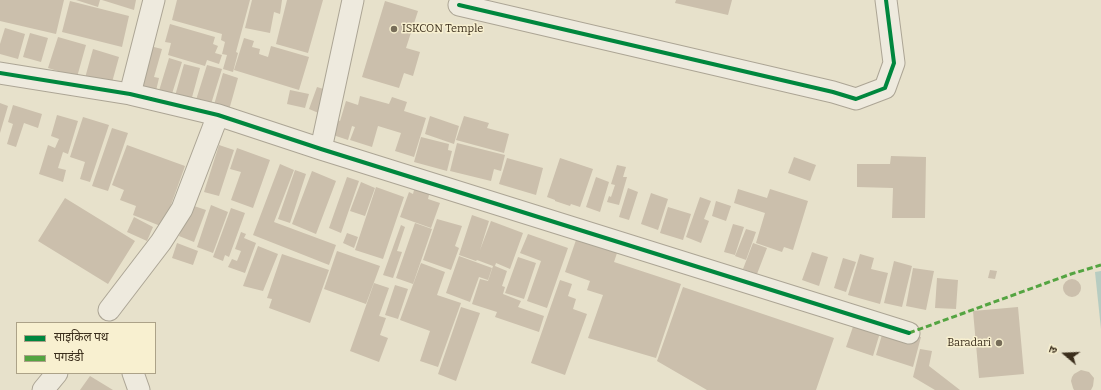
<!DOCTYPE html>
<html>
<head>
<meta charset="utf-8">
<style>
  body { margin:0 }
  #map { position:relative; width:1101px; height:390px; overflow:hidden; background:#e7e1cb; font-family:Bitter,"Noto Sans Devanagari",serif }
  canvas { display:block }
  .legend { position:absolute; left:16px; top:322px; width:140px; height:52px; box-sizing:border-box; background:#f8f0d0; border:1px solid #aca288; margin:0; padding:5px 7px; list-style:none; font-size:12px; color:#3b2e1c }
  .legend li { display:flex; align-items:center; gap:8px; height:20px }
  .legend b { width:20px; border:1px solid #aca288 }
  .north { position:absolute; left:1045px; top:334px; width:40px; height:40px; -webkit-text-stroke:3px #f8f0d0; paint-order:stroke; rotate:289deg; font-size:11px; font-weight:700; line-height:16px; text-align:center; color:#3b2e1c }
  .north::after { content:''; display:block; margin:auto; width:14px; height:18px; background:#3b2e1c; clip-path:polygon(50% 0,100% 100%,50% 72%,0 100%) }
</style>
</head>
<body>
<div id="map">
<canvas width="1101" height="390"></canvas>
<ul class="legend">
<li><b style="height:5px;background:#00873e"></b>साइकिल पथ</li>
<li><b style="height:5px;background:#54a441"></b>पगडंडी</li>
</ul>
<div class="north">उ</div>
</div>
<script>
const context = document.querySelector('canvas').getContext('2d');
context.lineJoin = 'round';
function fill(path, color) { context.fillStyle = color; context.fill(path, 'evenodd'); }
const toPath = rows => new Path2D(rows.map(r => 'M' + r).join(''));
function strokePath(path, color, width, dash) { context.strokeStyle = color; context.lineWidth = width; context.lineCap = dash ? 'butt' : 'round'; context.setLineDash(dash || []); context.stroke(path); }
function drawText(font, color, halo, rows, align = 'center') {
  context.font = font + ' Bitter,serif'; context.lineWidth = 3; context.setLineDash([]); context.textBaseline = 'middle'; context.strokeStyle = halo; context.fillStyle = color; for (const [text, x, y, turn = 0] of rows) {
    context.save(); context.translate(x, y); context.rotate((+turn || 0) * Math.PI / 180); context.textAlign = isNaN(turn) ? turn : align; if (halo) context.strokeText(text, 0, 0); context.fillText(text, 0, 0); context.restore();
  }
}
fill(toPath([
  [1101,271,1101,329,1095,272]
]), '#b7ccc1');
fill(toPath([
  [0,0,64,0,56,34,0,21],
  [76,0,100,0,98,7],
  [102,0,136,0,134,10],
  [177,0,250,0,236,52,238,53,233,72,223,69,227,55,222,54,225,42,221,40,222,34,172,20],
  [252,0,282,0,280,14,274,12,270,33,245,28],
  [287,0,323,0,308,53,276,44],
  [676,0,732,0,728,15,675,3],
  [70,1,129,16,122,47,62,32],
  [385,1,418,11,406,48,420,52,413,76,404,73,399,88,362,77],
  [170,24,215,37,213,44,218,46,215,53,222,55,219,64,207,60,205,66,168,55,171,43,165,42],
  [5,28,25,34,18,59,0,54,0,44],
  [30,33,48,38,41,62,23,57],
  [58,37,86,45,77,77,48,68],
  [244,38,254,41,252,47,260,49,259,54,268,57,271,46,309,57,299,90,234,70],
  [150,46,162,49,154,77,159,78,155,95,138,91],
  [93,49,119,57,111,86,85,78],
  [169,58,182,62,171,97,158,94],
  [184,64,200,68,191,101,175,96],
  [207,65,222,69,211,104,196,100],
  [223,73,238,78,229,110,214,105],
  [317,87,330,91,321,114,309,109],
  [290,90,309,94,305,108,287,104],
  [360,96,389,104,392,97,407,102,404,111,426,118,414,157,395,151,401,133,378,126,372,147,350,140,355,127,352,126,348,140,330,134,335,119,340,121,346,101,358,105],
  [0,103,8,106,0,133],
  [13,105,42,114,38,128,24,123,16,147,7,144,13,124,8,122],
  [57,115,78,121,68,154,63,152,58,168,66,170,63,182,39,174,48,145,55,148,59,139,51,136],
  [430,116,459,126,454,144,425,134],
  [464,116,489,123,487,128,509,134,504,153,456,140],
  [83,117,109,125,90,182,80,179,85,162,70,157],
  [112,128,128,133,108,191,92,186],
  [421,137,449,144,448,150,452,151,447,171,414,162],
  [457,143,505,155,501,171,494,169,491,181,450,171],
  [127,145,185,166,163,227,133,215,136,206,120,200,124,190,112,185],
  [219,145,234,150,219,196,204,192],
  [237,148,270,160,253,208,231,200,241,172,230,169],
  [891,156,926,157,925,218,892,218,893,188,857,187,857,164,890,164],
  [794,157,816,165,810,181,788,173],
  [507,158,543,168,536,195,499,184],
  [560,158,593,169,580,207,571,204,570,206,555,201,555,200,547,197],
  [280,164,294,170,274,222,336,245,329,265,253,235],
  [617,165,626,167,623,177,627,177,619,205,607,202,609,196,611,197,615,185,611,184],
  [295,170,306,174,290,223,278,219],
  [312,171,336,181,316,234,292,224],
  [347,177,359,181,341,233,329,228],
  [596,177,609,182,600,212,586,207],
  [361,182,375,188,365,216,350,211],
  [415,186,430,191,428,199,440,203,431,228,400,217,409,192,413,194],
  [376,187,404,197,383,259,355,250],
  [628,188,638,192,629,220,619,217],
  [738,189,767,198,770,189,808,201,793,250,784,247,782,252,756,243,765,213,734,203],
  [651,193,668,199,658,230,641,224],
  [700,197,711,201,704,219,709,221,701,243,686,237],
  [65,198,135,241,108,284,38,241],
  [716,201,731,206,726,221,712,216],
  [191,205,206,210,194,242,179,236],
  [211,205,228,212,213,253,197,247],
  [668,207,691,214,683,240,660,233],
  [231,208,245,213,229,257,225,255,223,261,213,257],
  [472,215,489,221,480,250,491,221,523,233,510,269,496,263,495,266,507,271,502,286,505,287,503,294,521,301,518,307,544,316,539,332,495,317,497,312,472,304,480,279,488,281,493,266,477,260,476,261,459,255],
  [134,217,153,227,147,241,127,232],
  [437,219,462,226,455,246,459,248,451,270,423,260],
  [415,223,432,229,413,284,396,278],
  [733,224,744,227,735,255,724,252],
  [401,225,405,227,397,251,402,252,393,278,383,275],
  [746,229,756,232,746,260,735,256],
  [241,232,246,234,244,238,256,243,245,273,228,267,232,259,237,261,241,251,235,249],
  [347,233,358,237,354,248,343,243],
  [528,234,568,248,547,308,527,301,541,261,520,253],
  [576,240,617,253,614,262,681,284,656,358,588,338,603,295,587,290,590,281,565,272],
  [177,243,198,251,193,265,172,258],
  [753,243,767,248,757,274,743,269],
  [258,246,278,254,263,291,243,286],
  [337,251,380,266,366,304,324,289],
  [812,252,828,257,819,286,802,280],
  [282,254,329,270,310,323,269,308,272,299,267,298],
  [860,254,874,258,871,269,888,273,880,304,848,295],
  [459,256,492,268,488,280,479,277,470,302,446,293],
  [518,257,536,263,524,299,505,293],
  [843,258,856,262,846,292,834,288],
  [894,261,912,266,902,307,884,303],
  [421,263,445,272,437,295,461,303,438,367,420,361,430,331,400,320],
  [913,268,934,271,926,310,906,306],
  [990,270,997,271,995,279,988,278],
  [937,278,958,280,956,309,935,308],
  '1063 288a9 9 0 1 1 18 0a9 9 0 1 1-18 0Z',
  [560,280,572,284,568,296,576,299,573,309,587,314,565,375,531,363],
  [374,283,389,288,379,316,386,318,380,335,388,338,379,362,350,351],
  [395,285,408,289,398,319,385,315],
  [683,287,834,338,816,390,707,390,657,361],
  [461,307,480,313,456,381,438,374],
  [1018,307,1024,374,979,378,973,311],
  [856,318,882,326,873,356,846,347],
  [884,328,921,337,913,367,876,355],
  [920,349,932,351,929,366,960,390,935,390,913,377],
  [1081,370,1089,372,1094,378,1093,386,1091,390,1074,390,1073,388,1071,381,1072,377,1074,374],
  [90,376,113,390,80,390]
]), '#cbbfac');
const minor = toPath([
  [459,5,833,92,856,99,885,88,894,63,886,0],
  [0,73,130,94,218,115,321,149,909,333],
  [130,94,154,0],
  [321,149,353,0],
  [109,310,161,242,182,209,218,115],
  [133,373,139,390],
  [43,390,57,373]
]);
strokePath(minor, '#aca595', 23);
strokePath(minor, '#eeeade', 21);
strokePath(toPath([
  [909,333,1071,274,1101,265]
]), '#54a441', 3, [6, 3]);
strokePath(toPath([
  [459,5,833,92,856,99,885,88,894,63,886,0],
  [0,73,130,94,218,115,321,149,909,333]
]), '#00873e', 4);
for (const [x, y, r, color] of [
  [394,29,4,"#776d59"],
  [999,343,4,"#776d59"]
]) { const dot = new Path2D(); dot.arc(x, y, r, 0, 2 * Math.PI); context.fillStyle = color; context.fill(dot); strokePath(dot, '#f8f0d0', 1.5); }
drawText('11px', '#3b2e1c', '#f8f0d0', [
  ["ISKCON Temple",402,29],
  ["Baradari",991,343,"right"]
], 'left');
</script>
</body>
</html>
